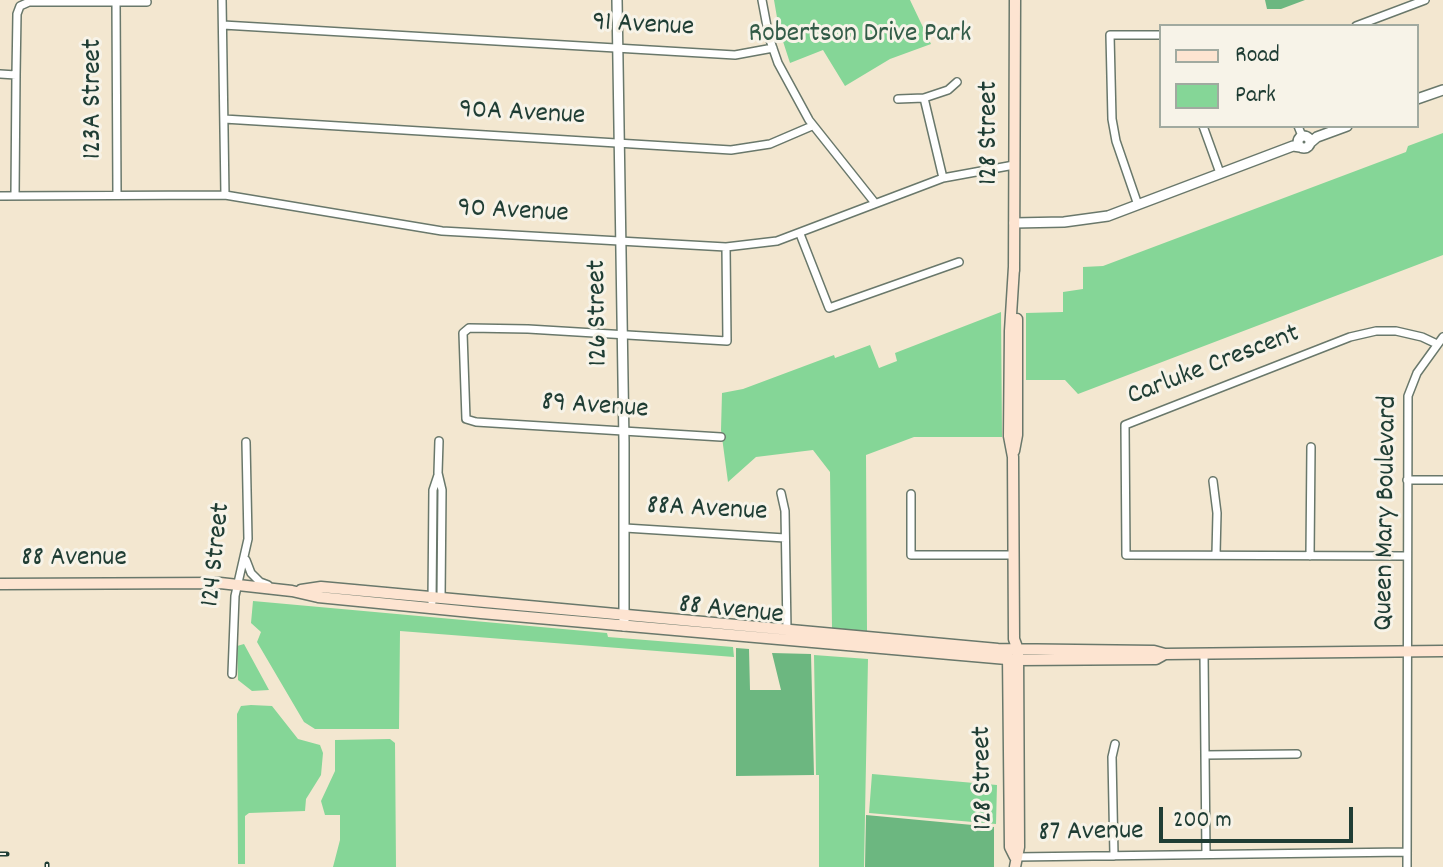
<!DOCTYPE html>
<html>
<head>
<meta charset="utf-8">
<style>
  body { margin:0 }
  #map { position:relative; width:1443px; height:867px; overflow:hidden; background:#f3e7d0; font-family:Dekko,sans-serif }
  canvas { display:block }
  .legend { position:absolute; left:1159px; top:24px; width:260px; height:104px; box-sizing:border-box; background:#f7f3e8; border:2px solid #a1aaa0; margin:0; padding:10px 14px; list-style:none; font-size:24px; color:#1f3d34 }
  .legend li { display:flex; align-items:center; gap:16px; height:40px }
  .legend b { width:40px; border:2px solid #a1aaa0 }
  .scale { position:absolute; left:1159px; top:807px; width:194px; height:36px; box-sizing:border-box; border:4px solid #1f3d34; border-top:0; padding-left:10px; font-size:24px; line-height:28px; white-space:nowrap; color:#1f3d34; -webkit-text-stroke:6px #f7f3e8; paint-order:stroke }
</style>
</head>
<body>
<div id="map">
<canvas width="1443" height="867"></canvas>
<ul class="legend">
<li><b style="height:10px;background:#fde4d1"></b>Road</li>
<li><b style="height:22px;background:#85d697"></b>Park</li>
</ul>
<div class="scale">200 m</div>
</div>
<script>
const context = document.querySelector('canvas').getContext('2d');
context.lineJoin = 'round';
function fill(path, color) { context.fillStyle = color; context.fill(path, 'evenodd'); }
const toPath = rows => new Path2D(rows.map(r => 'M' + r).join(''));
function strokePath(path, color, width, dash) { context.strokeStyle = color; context.lineWidth = width; context.lineCap = dash ? 'butt' : 'round'; context.setLineDash(dash || []); context.stroke(path); }
function drawText(font, color, halo, rows, align = 'center') {
  context.font = font + ' Dekko,sans-serif'; context.lineWidth = 6; context.setLineDash([]); context.textBaseline = 'middle'; context.strokeStyle = halo; context.fillStyle = color; for (const [text, x, y, turn = 0] of rows) {
    context.save(); context.translate(x, y); context.rotate((+turn || 0) * Math.PI / 180); context.textAlign = isNaN(turn) ? turn : align; if (halo) context.strokeText(text, 0, 0); context.fillText(text, 0, 0); context.restore();
  }
}
fill(toPath([
  [774,0,910,0,931,44,890,59,845,86,823,50,790,63,779,29],
  [1443,133,1443,255,1078,394,1065,380,1026,380,1026,313,1063,312,1063,292,1083,289,1083,267,1103,266,1406,152,1408,146],
  [1001,312,1002,437,914,437,866,455,867,631,832,628,830,472,813,450,756,457,728,482,721,430,722,393,743,389,834,355,835,358,870,345,879,368,897,361,895,353],
  [253,601,607,633,608,637,733,647,734,657,400,631,399,729,315,729,304,722,257,642,261,632,251,623],
  [244,644,269,690,252,691,238,680,237,646],
  [814,655,868,659,864,867,819,867,819,775,816,775],
  [251,705,272,706,298,739,320,745,323,753,321,775,306,799,305,811,249,813,245,816,245,864,238,864,237,714,241,706],
  [390,739,395,743,396,867,333,867,340,840,340,815,325,815,321,801,335,771,335,740],
  [872,774,997,785,996,824,869,813]
]), '#85d697');
fill(toPath([
  [1265,0,1305,0,1281,9,1267,9],
  [736,648,749,649,750,690,781,690,772,653,811,654,814,775,736,776],
  [866,815,994,827,994,867,865,867]
]), '#6cb780');
const minor = toPath([
  [222,0,225,195],
  [762,0,769,37,778,63,809,120,875,203],
  [116,2,117,195],
  [223,25,735,55,773,48],
  [1356,26,1425,0],
  [0,74,16,75],
  [924,98,943,178],
  [898,99,924,98,948,90,957,82],
  [224,119,731,150,770,144,812,126],
  [1203,126,1220,173],
  [1298,126,1302,136],
  [0,196,225,195,442,231,726,247,777,241,943,178,1014,165],
  [15,196,16,75,17,14,20,6,29,2,147,2],
  [1138,205,1116,141,1112,119,1110,35,1161,35],
  [800,234,829,308,959,262],
  [721,437,476,422,466,419,463,333,469,328,528,329,727,341,726,247],
  [439,441,438,473,442,490,441,599],
  [1407,480,1443,480],
  [1213,481,1217,513,1216,554],
  [781,493,785,511,787,631],
  [911,494,911,555,1014,555],
  [625,528,785,538],
  [1310,556,1311,447],
  [1406,556,1126,555,1125,425,1350,337,1376,331,1396,331,1422,337,1437,344],
  [246,560,251,573,260,582,268,585],
  [432,602,433,490,438,475],
  [1204,654,1206,854],
  [232,674,235,596,248,539,246,442],
  [1205,755,1297,754],
  [1114,856,1112,757,1115,744],
  [1015,857,1407,852],
  [1407,867,1408,396,1417,373,1443,337]
]);
const tertiary = toPath([
  [617,0,624,442,624,626],
  [1417,99,1443,90],
  '1298 142a6 6 0 1 1 12 0a6 6 0 1 1-12 0Z',
  [1310,143,1317,137,1347,126],
  [1014,223,1064,222,1108,216,1293,146,1300,147]
]);
const secondary = toPath([
  [1014,267,1010,331,1009,436,1013,457,1014,639,1018,650,1019,847,1015,867],
  [1014,271,1015,0],
  [1014,451,1017,435,1017,319],
  [0,584,220,583,292,591,318,597,481,613,1018,660,1156,659,1165,654],
  [301,590,321,587,998,649,1154,651,1165,654,1443,651],
  [1008,655,1010,847,1015,857]
]);
strokePath(minor, '#69786b', 10);
strokePath(tertiary, '#69786b', 12);
strokePath(secondary, '#69786b', 13);
strokePath(minor, '#fff', 7);
strokePath(tertiary, '#fff', 9);
strokePath(secondary, '#fde4d1', 10);
const rail = toPath([
  [0,854,7,854],
  [47,867,47,864]
]);
strokePath(rail, '#1f3d34', 5);
strokePath(rail, '#f7f3e8', 2, [6]);
drawText('28px', '#1f3d34', '#f7f3e8', [
  ["91 Avenue",643,27,3],
  ["123A Street",95,99,-90],
  ["90A Avenue",522,115,3],
  ["128 Street",991,133,-90],
  ["90 Avenue",513,213,3],
  ["126 Street",600,313,-91],
  ["Carluke Crescent",1214,367,-21],
  ["89 Avenue",595,408,4],
  ["88A Avenue",707,511,3],
  ["Queen Mary Boulevard",1388,513,-89],
  ["124 Street",218,555,-84],
  ["88 Avenue",74,560],
  ["88 Avenue",731,612,6],
  ["128 Street",985,778,-91],
  ["87 Avenue",1091,834,-1]
]);
drawText('28px', '#335c48', '#f7f3e8', [
  ["Robertson Drive Park",860,36]
]);
</script>
</body>
</html>
